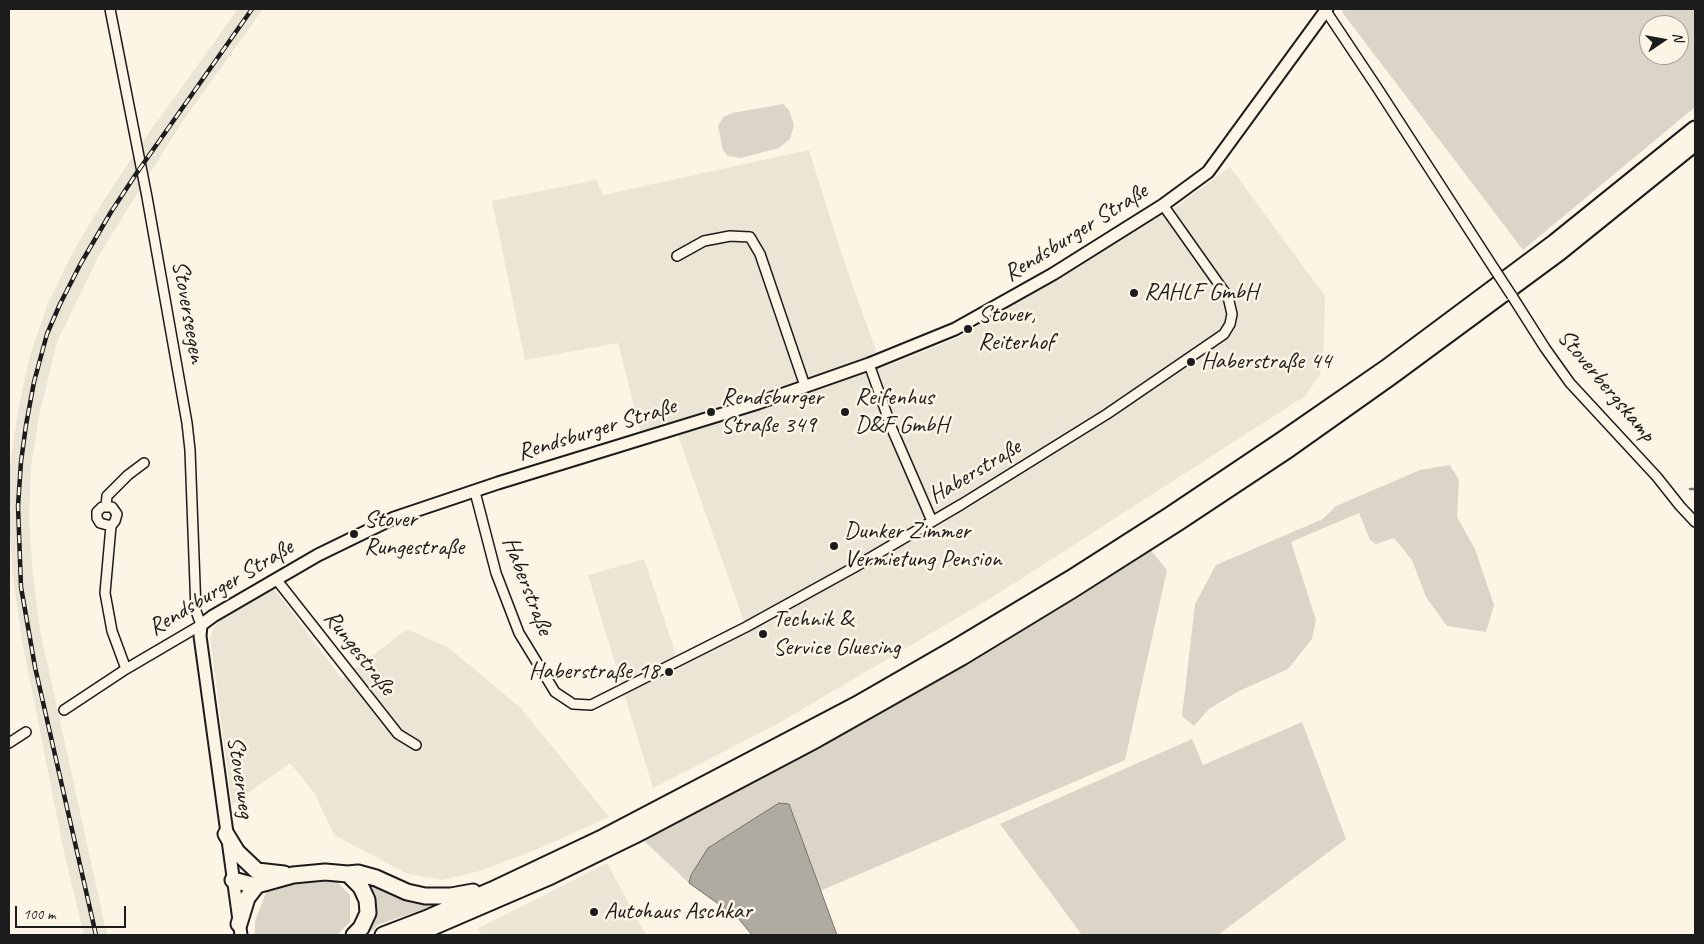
<!DOCTYPE html>
<html>
<head>
<meta charset="utf-8">
<style>
  body { margin:0 }
  #map { position:relative; width:1704px; height:944px; overflow:hidden; background:#fcf5e5; font-family:Caveat,sans-serif }
  canvas { display:block }
  .frame { position:absolute; inset:0; border:10px solid #1c1c1c; pointer-events:none }
  .north { position:absolute; left:1639px; top:15px; width:50px; height:50px; box-sizing:border-box; background:#fcf5e5; border:1px solid #a29e95; border-radius:50%; rotate:78deg; font-size:14px; font-weight:700; line-height:20px; text-align:center; color:#1c1c1c }
  .north::after { content:''; display:block; margin:auto; width:18px; height:22px; background:#1c1c1c; clip-path:polygon(50% 0,100% 100%,50% 72%,0 100%) }
  .scale { position:absolute; left:15px; top:906px; width:111px; height:22px; box-sizing:border-box; border:2px solid #1c1c1c; border-top:0; padding-left:6px; font-size:15px; line-height:18px; white-space:nowrap; color:#1c1c1c; -webkit-text-stroke:4px #fcf5e5; paint-order:stroke }
</style>
</head>
<body>
<div id="map">
<canvas width="1704" height="944"></canvas>
<div class="frame"></div>
<div class="north">N</div>
<div class="scale">100 m</div>
</div>
<script>
const context = document.querySelector('canvas').getContext('2d');
context.lineJoin = 'round';
function fill(path, color) { context.fillStyle = color; context.fill(path, 'evenodd'); }
const toPath = rows => new Path2D(rows.map(r => 'M' + r).join(''));
function strokePath(path, color, width, dash) { context.strokeStyle = color; context.lineWidth = width; context.lineCap = dash ? 'butt' : 'round'; context.setLineDash(dash || []); context.stroke(path); }
function drawText(font, color, halo, rows, align = 'center') {
  context.font = font + ' Caveat,sans-serif'; context.lineWidth = 5; context.setLineDash([]); context.textBaseline = 'middle'; context.strokeStyle = halo; context.fillStyle = color; for (const [text, x, y, turn = 0] of rows) {
    context.save(); context.translate(x, y); context.rotate((+turn || 0) * Math.PI / 180); context.textAlign = isNaN(turn) ? turn : align; if (halo) context.strokeText(text, 0, 0); context.fillText(text, 0, 0); context.restore();
  }
}
fill(toPath([
  [238,9,263,9,182,122,99,255,57,342,39,416,31,467,29,520,33,575,40,630,107,935,84,935,64,852,23,646,13,578,9,524,10,466,18,410,30,355,48,303,72,254,102,203,143,141],
  [809,150,842,255,882,368,959,337,1177,206,1230,167,1325,296,1324,346,1320,375,1305,396,996,595,779,723,653,788,588,575,644,559,678,661,746,627,677,433,644,445,618,343,525,360,492,201,596,180,603,195],
  [273,587,342,679,407,629,449,648,521,708,609,817,533,851,476,872,442,880,408,874,334,835,315,794,290,763,232,805,210,637,215,626,223,617],
  [607,863,646,935,483,935,477,929]
]), '#ebe5d6');
fill(toPath([
  [1344,9,1695,9,1695,107,1523,250,1342,12],
  [1649,25,1679,25,1679,55,1649,55],
  [783,104,789,110,794,125,790,139,779,148,741,158,728,156,723,150,718,126,723,117,732,113],
  [1450,465,1459,480,1457,517,1475,549,1494,605,1486,632,1447,626,1426,597,1412,560,1394,538,1376,544,1370,540,1359,513,1291,542,1316,620,1312,639,1288,669,1237,692,1209,709,1194,726,1182,716,1195,604,1216,565,1323,519,1336,506,1420,470],
  [1149,548,1167,570,1125,760,820,891,789,804,691,875,689,883,641,838],
  [1302,722,1346,839,1218,935,1082,935,1000,824,1192,739,1203,765],
  [333,878,350,895,350,922,337,935,255,935,255,921,269,885],
  [363,879,438,901,436,905,377,925,374,930,365,933]
]), '#dbd5c8');
const water = toPath([
  [779,803,789,804,837,935,752,935,738,918,689,883,691,875,708,848,779,803]
]);
fill(water, '#b0aba1');
strokePath(water, '#75726c', 1);
strokePath(toPath([
  [1690,489,1695,489]
]), '#75726c', 2.5);
const street = toPath([
  [1326,11,1378,89,1495,270],
  [677,256,704,241,730,236,750,237,760,254,805,386],
  [1512,296,1545,348,1570,383,1657,477,1680,506,1695,522],
  [869,364,892,429,932,521],
  [475,492,496,573,519,633,555,692,573,704,591,705,746,627,853,568,962,504,1107,414,1224,334,1230,324,1232,314,1228,297,1163,205],
  [106,506,107,496,128,475,144,463],
  [111,526,100,523,97,518,97,512,102,507,112,507,117,514,115,521,111,526,105,593,112,631,126,669],
  [276,579,398,734,416,745],
  [64,710,126,669,201,625,196,611,190,450,187,423,147,197,110,9],
  [9,743,26,732]
]);
const secondary = toPath([
  [241,935,200,636,201,625,213,616,318,555,394,518,498,483,758,403,869,364,955,329,1053,274,1163,205,1208,172,1327,9]
]);
const highway = toPath([
  [226,834,237,852,257,871,284,874],
  [348,874,361,887,367,900,368,913,361,928,354,935],
  [233,880,252,885,257,885,293,875,325,872,348,874,358,873,376,878,407,892,425,896,451,896,473,892],
  [239,924,247,898,257,885],
  [383,935,430,917,492,890,604,837,856,705,955,648,1070,579,1170,515,1282,440,1386,368,1555,242,1695,129],
  [414,935,551,876,635,835,817,739,962,657,1072,590,1179,522,1289,449,1392,376,1560,252,1695,143]
]);
strokePath(street, '#1c1c1c', 12);
strokePath(secondary, '#1c1c1c', 15);
strokePath(highway, '#1c1c1c', 19);
strokePath(street, '#fcf5e5', 9);
strokePath(secondary, '#fcf5e5', 11);
strokePath(highway, '#fcf5e5', 15);
const rail = toPath([
  [96,935,35,667,21,587,18,506,21,462,26,425,34,382,47,334,60,304,81,263,111,212,136,174,252,9]
]);
strokePath(rail, '#1c1c1c', 4.5);
strokePath(rail, '#fcf5e5', 2.5, [8]);
const streetBridge = toPath([
  [1495,270,1512,296]
]);
strokePath(streetBridge, '#1c1c1c', 12, []);
strokePath(streetBridge, '#fcf5e5', 9);
for (const [x, y, r, color] of [
  [1134,293,5,"#1c1c1c"],
  [968,329,5,"#1c1c1c"],
  [1191,362,5,"#1c1c1c"],
  [711,412,5,"#1c1c1c"],
  [845,412,5,"#1c1c1c"],
  [354,534,5,"#1c1c1c"],
  [834,546,5,"#1c1c1c"],
  [763,634,5,"#1c1c1c"],
  [669,672,5,"#1c1c1c"],
  [594,912,5,"#1c1c1c"]
]) { const dot = new Path2D(); dot.arc(x, y, r, 0, 2 * Math.PI); context.fillStyle = color; context.fill(dot); strokePath(dot, '#fcf5e5', 2); }
drawText('24px', '#1c1c1c', '#fcf5e5', [
  ["Rendsburger Straße",1076,233,-32],
  ["Stoverseegen",188,312,80],
  ["Stoverbergskamp",1606,386,50],
  ["Rendsburger Straße",597,430,-17],
  ["Haberstraße",975,472,-31],
  ["Haberstraße",527,586,69],
  ["Rendsburger Straße",221,588,-31],
  ["Rungestraße",359,653,52],
  ["Stoverweg",240,777,82]
]);
drawText('24px', '#1c1c1c', '#fcf5e5', [
  ["RAHLF GmbH",1144,293],
  ["Stover,",978,315],
  ["Reiterhof",978,343],
  ["Haberstraße 44",1201,362],
  ["Rendsburger",721,398],
  ["Straße 349",721,426],
  ["Reifenhus",855,398],
  ["D&F GmbH",855,426],
  ["Stover",364,520],
  ["Rungestraße",364,548],
  ["Dunker Zimmer",844,532],
  ["Vermietung Pension",844,560],
  ["Technik &",773,620],
  ["Service Gluesing",773,648],
  ["Haberstraße 18",659,672,"right"],
  ["Autohaus Aschkar",604,912]
], 'left');
</script>
</body>
</html>
